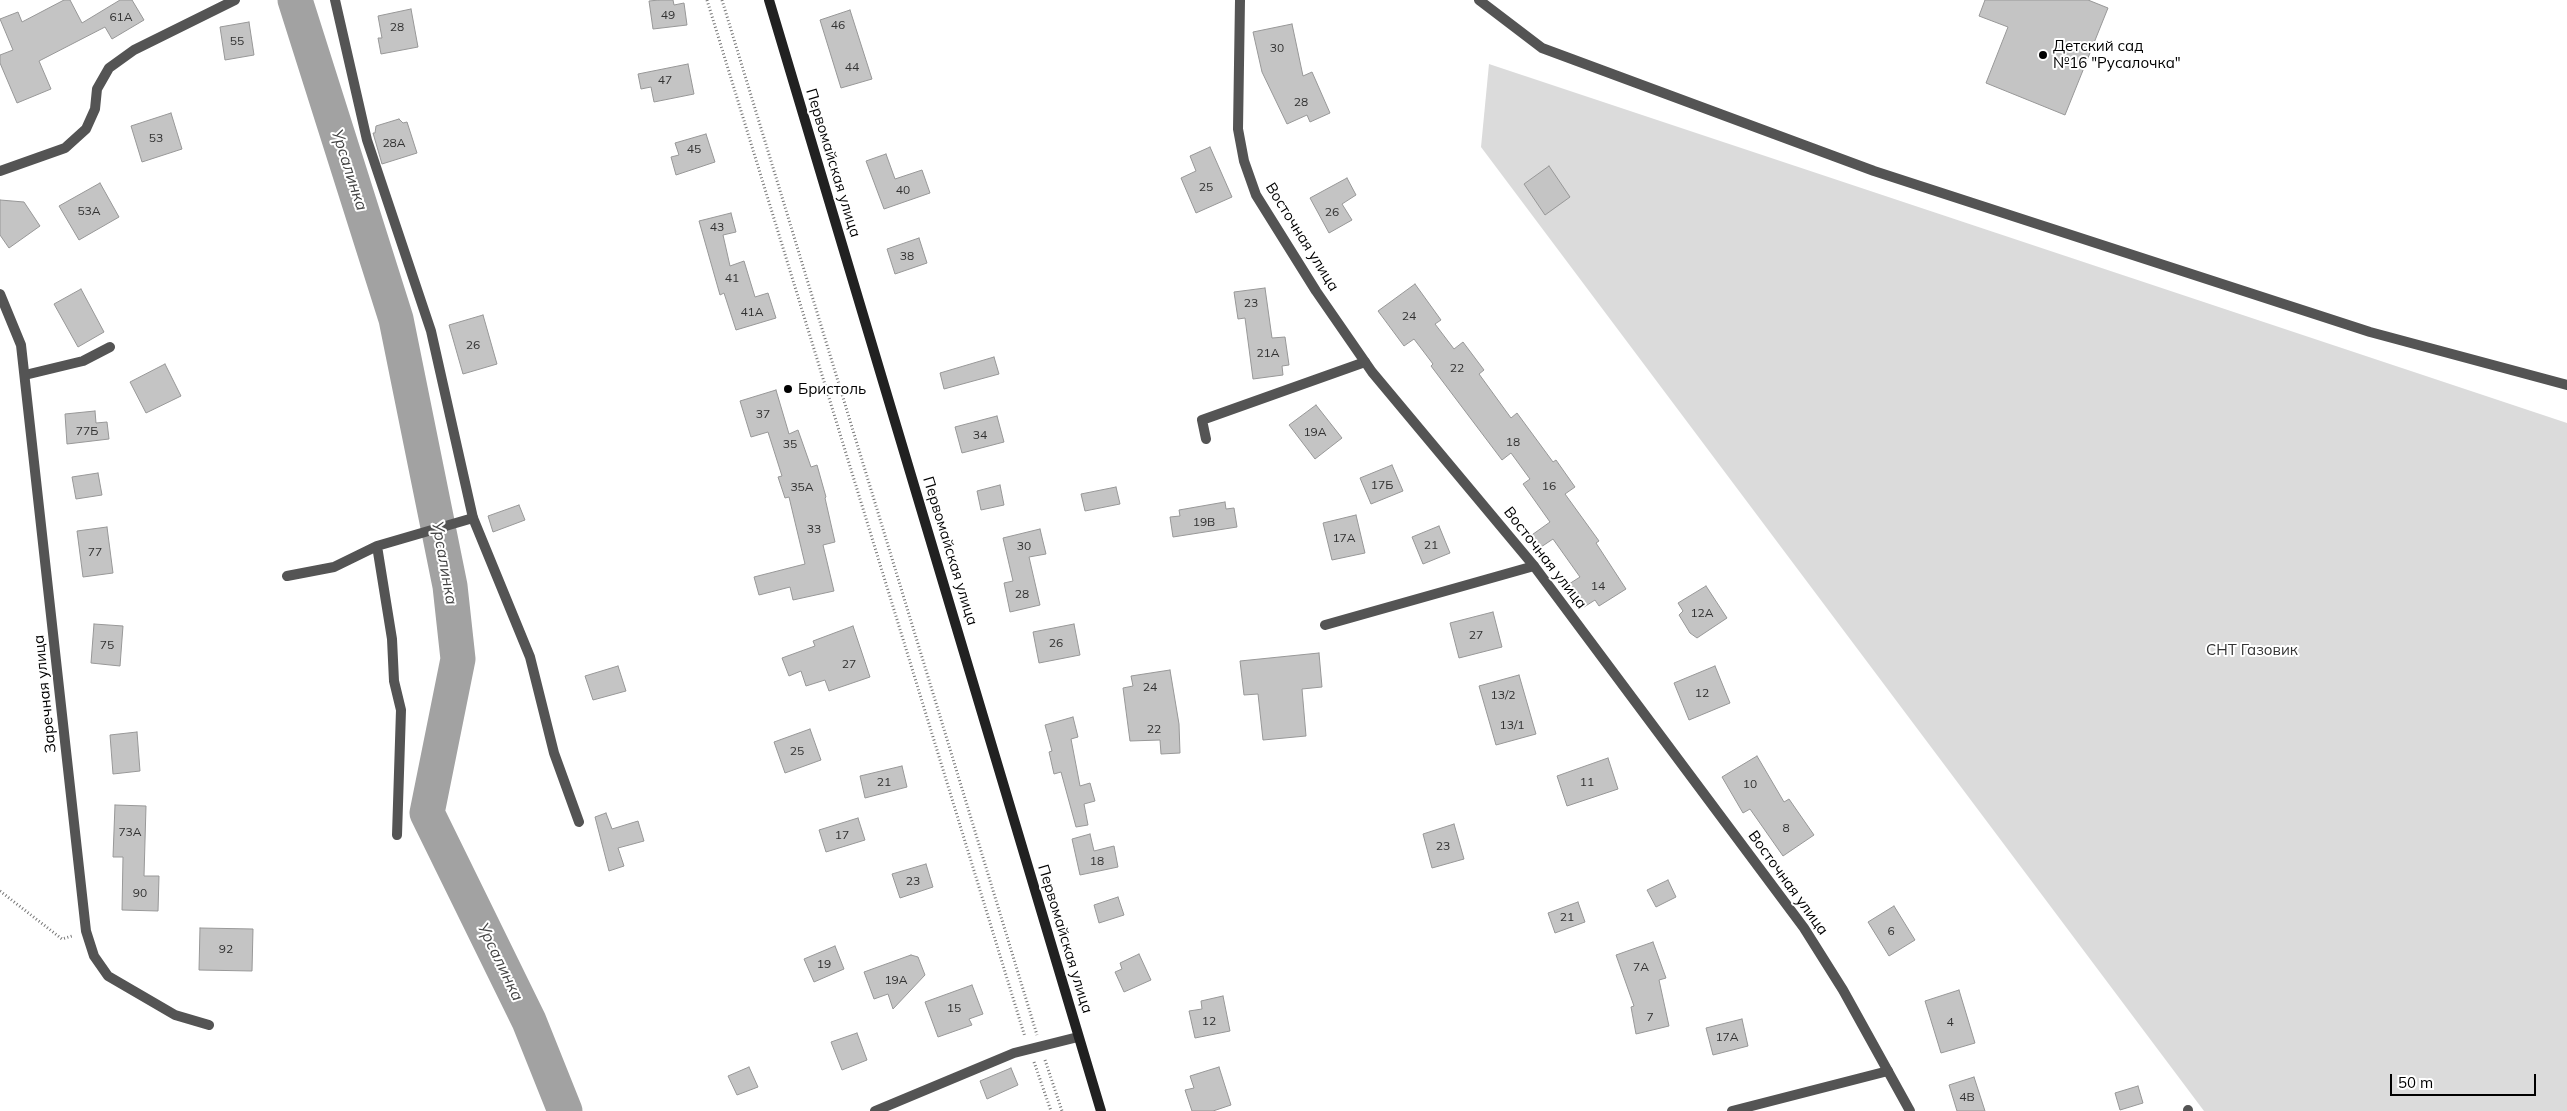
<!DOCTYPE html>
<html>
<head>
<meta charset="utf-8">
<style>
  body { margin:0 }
  #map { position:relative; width:2567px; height:1111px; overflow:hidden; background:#fff; font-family:Mulish,sans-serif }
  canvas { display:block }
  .scale { position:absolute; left:2390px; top:1074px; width:146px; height:22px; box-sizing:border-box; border:2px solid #000; border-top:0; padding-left:6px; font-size:15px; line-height:18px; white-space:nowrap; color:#000; -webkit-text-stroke:4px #fff; paint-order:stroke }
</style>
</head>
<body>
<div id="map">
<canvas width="2567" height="1111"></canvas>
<div class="scale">50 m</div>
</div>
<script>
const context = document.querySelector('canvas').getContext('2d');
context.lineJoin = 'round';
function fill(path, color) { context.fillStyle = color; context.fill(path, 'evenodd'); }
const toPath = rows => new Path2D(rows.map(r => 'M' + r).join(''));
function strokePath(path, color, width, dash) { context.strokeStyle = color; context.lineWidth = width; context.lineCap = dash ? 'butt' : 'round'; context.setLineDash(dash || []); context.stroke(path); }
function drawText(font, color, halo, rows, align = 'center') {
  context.font = font + ' Mulish,sans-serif'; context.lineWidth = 4; context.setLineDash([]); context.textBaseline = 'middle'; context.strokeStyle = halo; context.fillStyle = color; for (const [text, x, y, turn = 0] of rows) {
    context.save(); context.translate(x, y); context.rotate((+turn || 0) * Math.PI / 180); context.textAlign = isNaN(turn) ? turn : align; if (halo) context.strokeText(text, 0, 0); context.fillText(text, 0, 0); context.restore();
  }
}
fill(toPath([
  [1489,64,2567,423,2567,1111,2204,1111,1481,147]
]), '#dbdbdb');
strokePath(toPath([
  [295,0,396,319,450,586,458,659,427,813,529,1021,565,1111]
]), '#a2a2a2', 35);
const building = toPath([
  [64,0,70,0,82,23,120,0,132,0,144,20,112,39,105,27,39,61,51,89,17,103,0,63,0,55,13,50,0,19,18,12,22,22,64,0],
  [659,0,673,0,674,5,684,3,687,25,653,29,649,1,659,0],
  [1985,0,2088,0,2108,8,2065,115,1986,83,2008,27,1979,16,1985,0],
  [411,9,418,47,381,54,378,38,382,38,378,16,411,9],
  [850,10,872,79,841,88,820,20,850,10],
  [249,22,254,55,225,60,220,27,249,22],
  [1292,24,1303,76,1312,72,1330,113,1310,122,1307,115,1287,124,1262,72,1253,32,1292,24],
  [688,64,694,94,654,102,651,87,641,89,638,74,688,64],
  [171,113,182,149,142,162,131,126,171,113],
  [399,119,403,123,407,122,417,153,382,164,373,133,375,133,376,126,399,119],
  [706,134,715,162,676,175,671,157,679,155,675,143,706,134],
  [1210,147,1232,197,1196,213,1181,178,1196,171,1190,156,1210,147],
  [886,154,895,179,922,170,930,193,884,209,866,161,886,154],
  [1549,166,1570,197,1545,215,1524,184,1549,166],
  [1347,178,1356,195,1342,204,1352,220,1329,233,1310,198,1347,178],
  [100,183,119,217,79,240,59,206,100,183],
  [0,200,24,202,40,226,9,248,0,235,0,200],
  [731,213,736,232,723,235,730,266,744,261,755,297,768,293,776,318,736,330,724,293,720,295,699,221,731,213],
  [919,238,927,263,895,274,887,249,919,238],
  [1415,284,1441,320,1435,324,1454,349,1463,342,1484,370,1479,374,1511,418,1517,413,1553,462,1556,460,1575,487,1565,494,1599,541,1596,543,1626,589,1599,606,1595,600,1584,607,1569,584,1580,577,1553,539,1538,549,1529,537,1550,522,1523,484,1530,479,1511,453,1502,460,1431,366,1433,364,1414,339,1404,346,1378,311,1415,284],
  [1265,288,1272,338,1285,337,1289,365,1282,366,1283,375,1253,379,1245,318,1238,319,1234,292,1265,288],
  [81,289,104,332,78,347,54,304,81,289],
  [483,315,497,364,463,374,449,325,483,315],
  [994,357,999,374,944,389,940,373,994,357],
  [165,364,181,396,146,413,130,382,165,364],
  [776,390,789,434,798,430,811,467,817,465,826,497,825,498,835,542,823,545,834,591,793,600,790,587,759,595,754,577,805,564,789,497,785,498,778,477,782,476,768,432,751,437,740,401,776,390],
  [1316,405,1342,438,1315,459,1289,425,1316,405],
  [95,411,96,423,107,422,109,439,67,444,65,414,95,411],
  [997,416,1004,442,962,453,955,427,997,416],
  [1392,465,1403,491,1371,504,1360,478,1392,465],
  [98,473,102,495,76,499,72,477,98,473],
  [1000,485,1004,505,981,510,977,491,1000,485],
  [1116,487,1120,504,1085,511,1081,494,1116,487],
  [1225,502,1226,509,1234,508,1237,527,1173,537,1170,517,1180,516,1179,510,1225,502],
  [519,505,525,520,493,532,488,516,519,505],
  [1356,515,1365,553,1332,560,1323,523,1356,515],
  [1439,526,1450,553,1423,564,1412,537,1439,526],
  [107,527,113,573,83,577,77,531,107,527],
  [1040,529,1046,554,1029,557,1040,605,1010,612,1004,583,1013,581,1003,538,1040,529],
  [1706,586,1727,618,1697,638,1690,633,1679,615,1683,611,1678,603,1706,586],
  [1493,612,1502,647,1459,658,1450,623,1493,612],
  [94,624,123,626,120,666,91,663,94,624],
  [1074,624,1080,655,1039,663,1033,632,1074,624],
  [853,626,870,677,829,691,825,680,806,686,801,671,789,676,782,658,815,646,813,641,853,626],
  [1319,653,1322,687,1302,689,1306,736,1263,740,1258,694,1244,695,1240,661,1319,653],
  [618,666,626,691,593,700,585,676,618,666],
  [1715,666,1730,703,1689,720,1674,683,1715,666],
  [1170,670,1179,724,1180,753,1161,754,1160,740,1130,741,1123,688,1133,686,1131,676,1170,670],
  [1519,675,1536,734,1496,745,1479,686,1519,675],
  [1073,717,1078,737,1071,739,1080,786,1090,783,1095,801,1084,804,1088,825,1076,827,1061,772,1054,774,1049,752,1052,751,1045,725,1073,717],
  [810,729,821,760,785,773,774,742,810,729],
  [137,732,140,771,113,774,110,735,137,732],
  [1757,756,1784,802,1789,799,1814,835,1783,856,1750,809,1743,813,1722,777,1757,756],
  [1608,758,1618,789,1567,806,1557,776,1608,758],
  [902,766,907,787,865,798,860,776,902,766],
  [115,805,146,806,144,876,159,876,158,911,122,910,123,857,113,857,115,805],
  [606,813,612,829,638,821,644,841,618,848,624,866,609,871,595,817,606,813],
  [858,818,865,840,826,852,819,830,858,818],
  [1454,824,1464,859,1432,868,1423,834,1454,824],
  [1090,834,1094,851,1114,846,1118,867,1080,875,1072,839,1090,834],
  [926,864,933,887,900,898,892,874,926,864],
  [1668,880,1676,897,1656,907,1647,890,1668,880],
  [1118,897,1124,915,1099,923,1094,905,1118,897],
  [1578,902,1585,922,1555,933,1548,913,1578,902],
  [1894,906,1915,940,1889,956,1868,922,1894,906],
  [200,928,253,929,252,971,199,970,200,928],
  [1653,942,1666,978,1659,980,1669,1026,1636,1034,1631,1007,1634,1006,1616,955,1653,942],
  [835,946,844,969,814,982,804,959,835,946],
  [1139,954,1151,980,1124,992,1115,972,1122,969,1120,963,1139,954],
  [911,955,918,957,925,975,893,1009,888,994,874,999,864,972,911,955],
  [972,985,983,1014,969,1019,972,1025,938,1037,925,1002,972,985],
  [1959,990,1975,1043,1941,1053,1925,1001,1959,990],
  [1223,996,1230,1031,1195,1038,1189,1011,1202,1009,1201,1001,1223,996],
  [1742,1019,1748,1046,1713,1055,1706,1028,1742,1019],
  [857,1033,867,1060,842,1070,831,1042,857,1033],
  [749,1067,758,1087,737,1095,728,1076,749,1067],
  [1219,1067,1231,1105,1213,1111,1192,1111,1185,1090,1194,1088,1190,1076,1219,1067],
  [1011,1068,1018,1085,987,1099,980,1081,1011,1068],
  [1974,1077,1985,1111,1957,1111,1949,1085,1974,1077],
  [2138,1086,2143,1103,2120,1110,2115,1093,2138,1086]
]);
fill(building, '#c4c4c4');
strokePath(building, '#989898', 1);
strokePath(toPath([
  [707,0,1025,1037],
  [722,0,1037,1035],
  [0,891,62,939,72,936],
  [1045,1060,1062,1111],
  [1034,1062,1051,1111]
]), '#767676', 3, [1, 2.5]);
strokePath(toPath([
  [25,375,83,361,110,347],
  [1206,439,1202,420,1365,362],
  [377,546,392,639,394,681,401,710,397,835],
  [287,576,334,567,377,546,473,518],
  [1325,625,1534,566],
  [875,1111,1014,1053,1078,1037],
  [1732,1111,1888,1071]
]), '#545454', 10);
strokePath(toPath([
  [335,0,367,140,431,331,473,518,530,657,554,753,579,822],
  [1240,0,1238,129,1244,161,1256,195,1316,291,1372,372,1534,566,1804,928,1843,990,1910,1111],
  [1479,0,1542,48,1874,171,2370,332,2567,385],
  [0,171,65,148,86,129,95,109,97,89,109,68,134,50,235,0],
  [0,294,21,345,86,931,94,956,108,976,175,1015,209,1025],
  [2188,1110,2188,1111]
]), '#545454', 10);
strokePath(toPath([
  [769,0,1101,1111]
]), '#212121', 10);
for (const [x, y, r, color] of [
  [2043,55,5,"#000"],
  [788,389,5,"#000"]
]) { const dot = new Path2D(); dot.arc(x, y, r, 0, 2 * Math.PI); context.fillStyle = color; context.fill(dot); strokePath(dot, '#fff', 2); }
drawText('12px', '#313131', null, [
  ["49",668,15],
  ["61А",121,17],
  ["46",838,25],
  ["28",397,27],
  ["55",237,41],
  ["30",1277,48],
  ["44",852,67],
  ["47",665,80],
  ["28",1301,102],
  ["53",156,138],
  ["28А",394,143],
  ["45",694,149],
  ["25",1206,187],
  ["40",903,190],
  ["53А",89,211],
  ["26",1332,212],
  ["43",717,227],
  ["38",907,256],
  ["41",732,278],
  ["23",1251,303],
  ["41А",752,312],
  ["24",1409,316],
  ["26",473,345],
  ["21А",1268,353],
  ["22",1457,368],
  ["37",763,414],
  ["77Б",87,431],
  ["19А",1315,432],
  ["34",980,435],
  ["18",1513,442],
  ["35",790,444],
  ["17Б",1382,485],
  ["16",1549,486],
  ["35А",802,487],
  ["19В",1204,522],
  ["33",814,529],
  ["17А",1344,538],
  ["21",1431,545],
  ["30",1024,546],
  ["77",95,552],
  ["14",1598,586],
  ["28",1022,594],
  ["12А",1702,613],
  ["27",1476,635],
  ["26",1056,643],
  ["75",107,645],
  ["27",849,664],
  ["24",1150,687],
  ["12",1702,693],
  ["13/2",1503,695],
  ["13/1",1512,725],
  ["22",1154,729],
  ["25",797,751],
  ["21",884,782],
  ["11",1587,782],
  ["10",1750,784],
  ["8",1786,828],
  ["73А",130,832],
  ["17",842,835],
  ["23",1443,846],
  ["18",1097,861],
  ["23",913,881],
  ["90",140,893],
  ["21",1567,917],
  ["6",1891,931],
  ["92",226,949],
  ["19",824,964],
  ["7А",1641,967],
  ["19А",896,980],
  ["15",954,1008],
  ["7",1650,1017],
  ["12",1209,1021],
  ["4",1950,1022],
  ["17А",1727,1037],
  ["4В",1967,1097]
]);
drawText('15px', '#000', '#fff', [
  ["Детский сад",2053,46],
  ["№16 \"Русалочка\"",2053,63],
  ["Бристоль",798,389]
], 'left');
drawText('15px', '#000', '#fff', [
  ["Первомайская улица",833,163,73],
  ["Восточная улица",1302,237,58],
  ["Первомайская улица",950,551,73],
  ["Восточная улица",1545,558,52],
  ["Заречная улица",45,694,-96],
  ["Восточная улица",1788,883,54],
  ["Первомайская улица",1065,939,73]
]);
drawText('15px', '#323232', '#fff', [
  ["СНТ Газовик",2252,650]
]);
drawText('italic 16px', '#434343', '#fff', [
  ["Урсалинка",349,170,72],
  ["Урсалинка",444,563,80],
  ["Урсалинка",500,962,64]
]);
</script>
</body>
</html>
